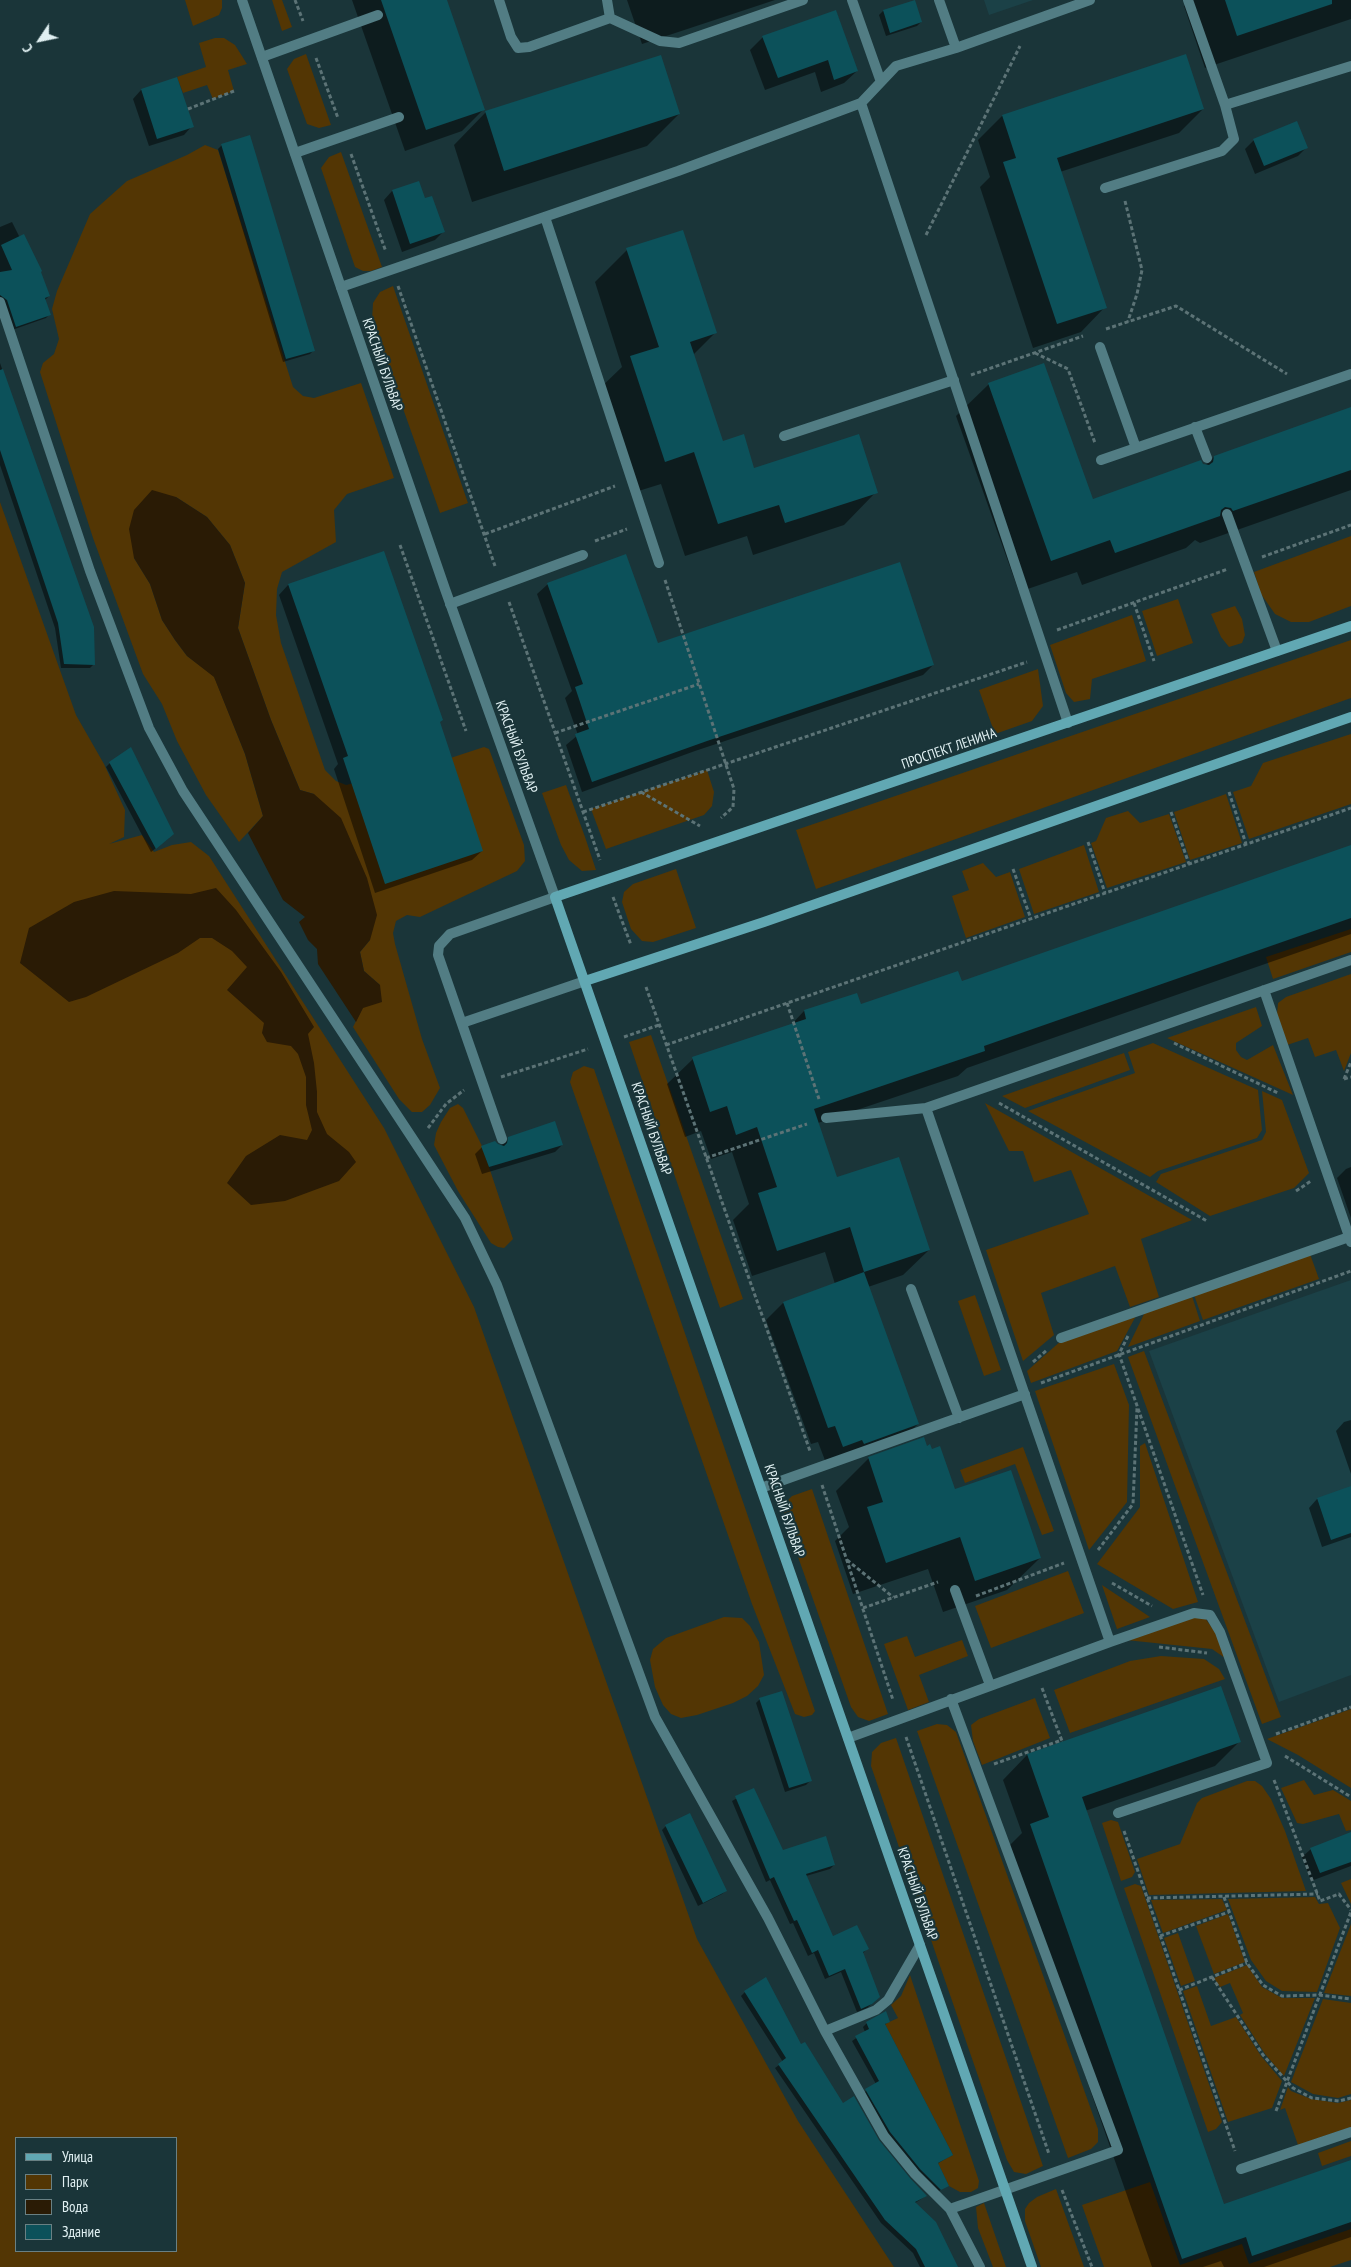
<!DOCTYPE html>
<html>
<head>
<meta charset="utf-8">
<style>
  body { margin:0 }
  #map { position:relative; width:1351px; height:2267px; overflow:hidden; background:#1a3539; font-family:"PT Sans Narrow",sans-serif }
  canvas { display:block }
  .legend { position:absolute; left:15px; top:2137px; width:162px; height:115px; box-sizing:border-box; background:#1a3539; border:1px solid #698083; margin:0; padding:6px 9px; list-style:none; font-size:15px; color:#e0f0f2 }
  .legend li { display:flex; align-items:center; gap:10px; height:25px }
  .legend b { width:25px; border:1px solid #698083 }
  .north { position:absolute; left:15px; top:15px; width:50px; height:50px; -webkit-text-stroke:4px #1a3539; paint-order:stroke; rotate:236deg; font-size:14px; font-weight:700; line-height:20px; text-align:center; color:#e0f0f2 }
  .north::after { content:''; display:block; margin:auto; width:18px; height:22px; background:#e0f0f2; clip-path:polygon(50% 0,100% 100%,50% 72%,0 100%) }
</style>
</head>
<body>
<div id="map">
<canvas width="1351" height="2267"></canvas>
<ul class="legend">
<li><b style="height:6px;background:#61a8b3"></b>Улица</li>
<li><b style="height:14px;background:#533604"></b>Парк</li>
<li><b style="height:14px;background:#2a1b05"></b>Вода</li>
<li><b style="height:14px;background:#0c515a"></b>Здание</li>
</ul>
<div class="north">С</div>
</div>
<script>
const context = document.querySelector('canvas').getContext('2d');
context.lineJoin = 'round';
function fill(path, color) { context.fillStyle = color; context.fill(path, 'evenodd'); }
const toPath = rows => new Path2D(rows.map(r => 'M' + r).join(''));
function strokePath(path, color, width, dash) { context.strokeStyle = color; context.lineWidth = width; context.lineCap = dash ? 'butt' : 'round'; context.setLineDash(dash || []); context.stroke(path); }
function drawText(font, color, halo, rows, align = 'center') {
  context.font = font + ' "PT Sans Narrow",sans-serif'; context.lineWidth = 4.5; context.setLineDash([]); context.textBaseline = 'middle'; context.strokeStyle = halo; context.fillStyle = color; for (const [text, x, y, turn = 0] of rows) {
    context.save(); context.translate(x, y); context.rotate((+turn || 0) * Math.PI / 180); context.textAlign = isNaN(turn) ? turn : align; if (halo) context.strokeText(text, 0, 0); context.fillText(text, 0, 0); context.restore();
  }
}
fill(toPath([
  [984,0,1033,0,989,15],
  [1351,1280,1351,1675,1279,1702,1149,1351]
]), '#1b4147');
fill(toPath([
  [185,0,222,0,222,8,219,15,193,26],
  [272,0,282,0,292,27,282,31],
  [215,38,224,38,235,45,247,64,228,70,234,91,213,99,207,85,183,93,177,77,206,67,199,43],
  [306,54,331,125,319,128,307,124,287,69,294,59],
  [205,145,218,150,293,387,303,396,314,398,361,383,394,478,347,494,334,510,336,542,282,572,277,589,276,615,281,643,325,770,336,781,346,785,417,769,484,747,489,749,492,757,524,845,525,861,517,871,420,917,407,915,396,921,393,933,395,944,422,1039,440,1088,430,1105,422,1112,412,1112,399,1099,353,1027,363,1007,380,985,364,971,360,952,370,940,314,794,300,790,271,720,238,628,245,583,230,545,207,517,176,497,134,558,150,584,162,620,175,640,187,656,214,676,245,754,263,816,239,842,206,795,177,741,162,704,143,674,93,538,40,372,43,363,54,354,59,339,52,309,57,291,90,214,127,181,187,155],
  [341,152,382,267,371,271,363,271,355,267,321,168,329,157],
  [393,286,468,503,440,513,372,321,373,303,380,292],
  [0,502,76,715,104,764,125,810,124,837,109,844,142,835,154,852,172,845,191,842,209,856,384,1128,474,1307,697,1939,798,2121,894,2267,0,2267],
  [16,2138,176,2138,176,2251,16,2251],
  [1351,536,1351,606,1309,622,1291,622,1275,614,1261,594,1254,572],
  [1178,599,1193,643,1157,656,1142,611],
  [1235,606,1242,619,1245,635,1242,643,1229,647,1221,637,1211,614],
  [1132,615,1146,661,1092,679,1090,699,1074,702,1066,693,1050,645],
  [1351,640,1351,698,816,889,796,830],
  [1038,669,1043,706,1032,721,995,734,979,690],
  [1351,734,1351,804,1249,839,1233,792,1251,786,1263,763],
  [707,770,714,792,712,806,704,815,606,849,591,809],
  [566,785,585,837,596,870,582,871,569,860,561,845,542,793],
  [1226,794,1242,843,1190,860,1174,812],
  [1128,811,1140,823,1169,814,1186,862,1107,888,1091,843,1096,841,1106,818],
  [1084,845,1099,892,1034,914,1019,869],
  [983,863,996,877,1010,872,1025,917,966,938,952,896,969,890,962,871],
  [676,869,696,928,653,942,642,941,631,929,622,902,624,892,633,884],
  [1351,929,1351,952,1273,979,1266,957],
  [1351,974,1351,1053,1344,1071,1336,1050,1315,1057,1308,1038,1287,1045,1277,1015,1278,1003,1286,997],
  [1256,1007,1262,1026,1236,1043,1236,1050,1241,1057,1247,1060,1273,1045,1293,1095,1167,1038],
  [651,1035,743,1299,720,1308,629,1042],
  [1153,1043,1258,1090,1262,1130,1257,1138,1158,1171,1150,1177,1028,1111,1135,1073,1128,1052],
  [1124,1053,1130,1070,1025,1108,1002,1096],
  [584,1066,594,1069,596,1075,815,1711,812,1715,804,1717,795,1714,752,1604,570,1082,573,1072],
  [1262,1091,1282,1100,1309,1173,1294,1188,1210,1216,1156,1182,1161,1174,1262,1140,1266,1132],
  [985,1103,1192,1220,1141,1239,1159,1297,1130,1307,1115,1266,1041,1293,1054,1335,1023,1361,986,1250,1089,1214,1071,1170,1034,1182,1023,1151,1009,1151],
  [458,1104,463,1108,482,1146,513,1239,504,1248,498,1247,491,1243,458,1191,434,1145,436,1133,441,1122,450,1108],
  [1310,1254,1319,1279,1203,1320,1194,1295],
  [975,1295,1001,1370,984,1376,958,1301],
  [1192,1296,1200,1321,1128,1347,1145,1312],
  [1137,1314,1117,1351,1031,1383,1027,1371,1062,1340],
  [1144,1351,1281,1717,1262,1724,1128,1357],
  [1114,1364,1129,1405,1127,1502,1089,1550,1035,1391],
  [1145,1443,1198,1602,1173,1609,1097,1564,1140,1507,1140,1446],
  [1023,1447,1054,1531,1042,1535,1015,1464,965,1483,960,1470],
  [812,1489,888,1714,869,1721,858,1717,851,1707,784,1517,784,1504,792,1496],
  [1068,1571,1084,1613,991,1648,975,1606],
  [1102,1585,1150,1617,1117,1629],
  [724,1617,742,1618,750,1626,759,1642,764,1675,758,1686,747,1696,733,1703,697,1715,681,1718,671,1714,663,1705,655,1687,650,1660,653,1649,666,1638],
  [1195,1617,1205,1618,1218,1636,1225,1658,1212,1649,1126,1640],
  [907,1636,915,1657,962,1640,968,1656,919,1675,929,1702,908,1710,884,1644],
  [1161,1656,1204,1659,1219,1669,1225,1679,1070,1733,1054,1690,1130,1661],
  [1035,1698,1050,1738,982,1765,973,1741,971,1725,979,1719],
  [1351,1709,1351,1788,1298,1755,1267,1739],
  [937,1724,947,1725,956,1732,1098,2129,1098,2142,1091,2149,1068,2158,917,1731],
  [896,1738,1043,2166,1026,2174,1014,2172,1007,2160,871,1766,872,1752,881,1743],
  [1304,1780,1314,1795,1333,1790,1351,1801,1351,1830,1346,1831,1339,1814,1303,1824,1297,1823,1281,1788],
  [1247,1781,1255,1781,1262,1786,1271,1799,1285,1831,1306,1891,1149,1895,1137,1859,1180,1844,1197,1803,1202,1798],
  [1111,1820,1118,1822,1135,1872,1132,1877,1121,1881,1102,1823],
  [1351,1879,1351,1904,1341,1883],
  [1135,1884,1141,1886,1222,2122,1216,2129,1208,2132,1124,1888],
  [1315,1897,1319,1904,1328,1903,1340,1928,1317,1992,1282,1991,1266,1981,1251,1960,1228,1899],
  [1222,1899,1227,1910,1163,1933,1151,1900],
  [1228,1914,1245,1962,1214,1974,1196,1926],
  [1351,1924,1351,1996,1324,1993],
  [1178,1933,1195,1981,1181,1986,1164,1938],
  [1247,1965,1262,1987,1282,1998,1315,1998,1284,2076,1265,2054,1240,2015,1243,2013,1230,1983,1220,1987,1214,1978],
  [910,1975,979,2181,978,2188,971,2192,960,2192,949,2186,938,2163,953,2155,885,2024,898,2018,891,2005,901,1996],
  [1197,1986,1211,2026,1236,2017,1261,2056,1282,2081,1272,2108,1228,2122,1183,1991],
  [1323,1999,1351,2003,1351,2094,1338,2098,1313,2094,1291,2082],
  [1288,2087,1291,2091,1311,2099,1338,2103,1351,2100,1351,2127,1298,2145,1285,2108,1280,2110],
  [1351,2141,1351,2156,1322,2166,1318,2153],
  [1150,2182,1180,2265,1242,2244,1249,2264,1351,2229,1351,2260,1330,2267,1104,2267,1082,2205],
  [1056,2189,1084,2267,1041,2267,1025,2221,1025,2209,1029,2203,1037,2197],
  [984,2203,1006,2267,993,2267,978,2228,976,2207]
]), '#533604');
fill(toPath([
  [152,490,176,497,207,517,230,545,245,583,238,628,271,720,300,790,314,794,341,818,367,878,377,915,370,940,360,952,364,971,380,985,382,1002,363,1008,356,1022,318,964,317,949,308,940,299,922,305,917,283,900,248,833,263,816,245,754,214,677,187,656,175,640,162,620,150,584,134,558,129,529,134,510],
  [216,888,236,910,281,972,314,1027,308,1034,314,1063,317,1092,317,1112,327,1134,349,1152,356,1162,339,1181,285,1201,251,1205,227,1183,246,1156,280,1135,307,1140,312,1130,306,1105,306,1077,298,1054,291,1046,267,1042,262,1033,264,1023,227,990,247,967,232,951,212,938,200,938,178,953,86,997,69,1002,20,963,29,928,74,902,114,891,191,894]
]), '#2a1b05');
fill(toPath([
  [352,0,446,0,483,110,462,131,405,151],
  [627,0,775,0,642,44],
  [1190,0,1351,0,1351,19,1205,68,1184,6],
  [914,1,921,22,917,26,886,36,879,15,883,11],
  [836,11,857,71,844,83,821,92,815,72,765,90,750,50,763,37],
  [1186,56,1203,109,1179,133,1060,172,1105,307,1081,332,1033,348,980,187,990,177,978,140,1002,116],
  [176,79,192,126,184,135,149,146,133,99,141,90],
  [486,112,679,114,647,146,472,202,454,145],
  [1254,140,1306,148,1298,156,1255,174,1245,149],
  [222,145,314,350,310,354,283,362,218,149],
  [392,191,425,200,443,232,435,240,402,252,384,200],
  [12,222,49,296,45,300,50,314,46,318,12,330,0,300,0,227],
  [627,250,715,333,693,355,722,442,754,470,876,492,844,525,753,555,747,536,685,556,661,484,632,493,598,390,622,367,595,282],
  [0,363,93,627,94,664,90,668,61,668,55,628,0,465],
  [989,384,1092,500,1206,465,1214,457,1351,409,1351,490,1200,543,1195,540,1186,548,1082,585,1077,572,1019,592,956,416],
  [383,552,482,851,472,860,375,893,334,769,338,764,279,595,288,585],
  [548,584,657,644,933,665,923,675,695,751,582,792,566,745,578,735,565,698,572,691,537,594],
  [110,763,169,838,151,852,106,767],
  [1351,847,1351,934,967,1068,958,1076,818,1123,836,1178,929,1250,903,1275,868,1287,918,1424,901,1441,826,1463,818,1442,811,1444,766,1320,783,1303,835,1284,825,1252,752,1276,733,1220,749,1204,732,1152,711,1159,701,1131,685,1137,667,1084,693,1059,790,1026,804,1011,856,994,860,1005,961,983],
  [509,1138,562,1145,555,1152,482,1174,475,1154,482,1147,502,1145],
  [1351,1167,1351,1218,1337,1178,1346,1169],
  [1351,1420,1351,1474,1336,1431,1344,1422],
  [926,1447,954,1491,1040,1558,1007,1590,943,1612,928,1569,853,1594,835,1541,849,1527,836,1491,869,1458],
  [1351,1488,1351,1537,1322,1547,1309,1508,1317,1499],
  [760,1699,810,1781,806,1785,785,1792,756,1703],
  [1239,1742,1215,1766,1085,1811,1223,2206,1351,2161,1351,2237,1264,2267,1224,2267,1221,2261,1203,2267,1152,2267,1006,1849,1022,1833,1003,1780,1027,1755],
  [753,1789,782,1851,834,1865,830,1869,806,1876,833,1938,867,1949,862,1954,875,2001,867,2008,857,2012,841,1972,825,1979,814,1953,808,1956,793,1923,790,1924,770,1880,766,1882,732,1801],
  [666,1826,726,1891,722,1894,698,1906,662,1830],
  [1351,1837,1351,1866,1311,1881,1302,1857,1311,1849],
  [745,1992,800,2045,842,2104,926,2196,915,2203,957,2267,920,2267,913,2253,881,2223,775,2068,783,2062,741,1996],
  [888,2021,884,2026,951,2155,937,2164,948,2185,936,2193,886,2136,862,2094,876,2084,852,2041,865,2032,863,2027,867,2023]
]), '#0007');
fill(toPath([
  [381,0,447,0,485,110,426,130],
  [915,0,922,22,890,33,883,10],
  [1225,0,1332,0,1332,4,1237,36],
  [836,10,858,71,834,80,828,60,778,78,762,36],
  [1186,54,1204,109,1057,158,1107,308,1057,324,1003,162,1016,158,1002,115],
  [661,55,680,114,504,171,485,111],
  [177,77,194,127,157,139,141,89],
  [1297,121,1308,148,1264,166,1253,139],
  [250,135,315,351,286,359,221,144],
  [419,181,425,198,432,196,445,232,410,244,392,190],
  [683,230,717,333,690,342,723,441,744,434,754,468,859,434,878,493,785,523,779,505,718,524,694,452,665,462,630,356,659,347,626,248],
  [24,234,42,271,41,272,50,296,45,298,51,315,16,327,7,300,0,295,0,272,12,270,1,245],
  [1044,363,1093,499,1201,460,1203,464,1209,465,1213,462,1214,456,1351,407,1351,470,1233,511,1231,508,1225,507,1221,510,1220,516,1115,553,1110,540,1051,561,988,383],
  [3,369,94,627,95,665,64,664,58,623,0,450,0,370],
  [384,551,443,720,440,722,483,851,385,884,343,758,348,756,288,584],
  [626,554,658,643,900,562,934,665,707,741,592,782,575,734,589,729,575,687,583,684,547,583],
  [131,747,174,834,156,849,109,762],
  [1351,845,1351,918,984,1046,985,1051,814,1109,837,1177,899,1157,930,1250,864,1272,850,1227,777,1251,758,1193,777,1187,757,1127,736,1135,727,1106,710,1112,692,1057,806,1019,804,1010,857,993,861,1004,958,971,962,981],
  [555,1121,563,1145,489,1167,481,1146,495,1141,498,1144,504,1146,507,1143,508,1137],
  [864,1272,919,1424,864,1444,862,1440,843,1447,835,1426,828,1428,783,1302],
  [924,1437,927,1446,930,1444,932,1449,940,1446,955,1489,1011,1470,1041,1558,975,1581,960,1537,886,1563,867,1507,883,1502,868,1457],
  [1351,1486,1351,1533,1331,1540,1317,1498],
  [1221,1686,1241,1742,1082,1797,1224,2204,1351,2160,1351,2222,1252,2256,1246,2237,1182,2259,1030,1824,1049,1817,1027,1754],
  [782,1691,812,1781,789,1788,759,1698],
  [754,1788,783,1850,826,1836,835,1865,806,1874,833,1936,857,1925,869,1949,863,1952,880,1997,872,2004,861,2009,845,1969,829,1976,818,1950,812,1953,797,1920,794,1921,774,1877,770,1879,735,1796],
  [690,1813,727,1891,703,1903,665,1825],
  [1351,1832,1351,1862,1320,1873,1310,1848],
  [766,1977,801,2044,805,2042,843,2103,854,2096,879,2140,910,2178,927,2196,915,2202,936,2222,958,2267,925,2267,916,2249,885,2220,778,2064,786,2058,744,1991],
  [886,2011,890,2022,885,2024,953,2155,938,2163,949,2186,941,2190,920,2169,890,2132,865,2089,879,2081,855,2036,869,2029,866,2022]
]), '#0c515a');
strokePath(toPath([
  [295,0,303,21],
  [316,58,338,118],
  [188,109,234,91],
  [351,154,386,252],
  [1125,201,1142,270,1137,294,1128,321],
  [926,235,1020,46],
  [398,286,495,566],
  [1106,329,1176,306,1287,374],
  [1035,353,1068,369,1095,443],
  [971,375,1083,336],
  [485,534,615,486],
  [595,541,627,529],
  [400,545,466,731],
  [1262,557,1351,525],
  [665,580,734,789,733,807,721,818],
  [509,602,600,860],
  [1134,603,1154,661],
  [1057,630,1228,569],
  [555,733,699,684],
  [641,792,700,826],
  [1229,792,1246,844],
  [583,812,1027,662],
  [1171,812,1189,864],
  [1088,842,1105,893],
  [1013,869,1031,919],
  [613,897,631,945],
  [646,987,810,1451],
  [787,1003,819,1099],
  [624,1037,659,1025],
  [1174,1043,1278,1093],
  [666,1045,1351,808],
  [501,1077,588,1049],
  [1344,1079,1351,1062],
  [1344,1079,1351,1077],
  [999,1103,1207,1221],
  [428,1128,446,1104,464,1090],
  [706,1158,807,1124],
  [1296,1191,1311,1181],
  [1128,1336,1119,1354,1203,1595],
  [1033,1362,1047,1350],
  [1041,1383,1351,1271],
  [822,1485,893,1700],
  [1098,1550,1133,1504,1137,1408],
  [847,1560,893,1597],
  [1112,1583,1152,1606],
  [976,1596,1064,1563],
  [863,1608,938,1582],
  [1159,1647,1207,1653],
  [1042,1688,1062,1741],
  [1276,1734,1351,1707],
  [906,1737,1049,2154],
  [1285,1756,1351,1797],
  [994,1764,1062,1740],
  [1274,1780,1320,1901,1339,1894,1351,1910],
  [1124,1831,1235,2151],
  [1224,1897,1247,1963,1263,1985,1282,1996,1319,1995,1351,1999],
  [1147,1898,1318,1894],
  [1160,1936,1229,1912],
  [1212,1977,1263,2055,1293,2088,1312,2098,1339,2101,1351,2098],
  [1179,1990,1247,1963],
  [1276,2111,1351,1912],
  [1062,2190,1092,2267]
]), '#5c7376', 3, [4, 2.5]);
strokePath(toPath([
  [499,0,511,37,518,48,529,47,610,18,607,0],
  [852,0,881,82],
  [939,0,956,48],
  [1188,0,1225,105,1351,66],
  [610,18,660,41,679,43,803,0],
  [262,57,378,15],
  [861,103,1068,723],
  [295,153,399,117],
  [1105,188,1222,151,1234,139,1225,105],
  [545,217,659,563],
  [341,287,678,171,861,103,896,66,956,48,1090,0],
  [0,302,90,571,149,728,183,791,465,1218,497,1285,655,1717,768,1918,825,2031,884,2136,915,2174,950,2209,980,2267],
  [1100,347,1136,448],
  [1195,427,1207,458],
  [784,436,954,380],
  [1101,460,1351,374],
  [1227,514,1277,651],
  [450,604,583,555],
  [1264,990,1351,1242],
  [462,1023,585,981],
  [826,1118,926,1108,1351,960],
  [502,1139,438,955,439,946,450,934,555,897],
  [911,1289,959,1418],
  [1061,1338,1349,1237],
  [761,1488,1025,1394],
  [955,1590,990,1685],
  [1110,1642,1194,1613,1210,1615,1220,1632,1267,1763,1118,1813],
  [848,1738,1110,1642,926,1108],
  [825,2031,876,2010,888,2000,920,1945],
  [1241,2169,1351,2132],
  [950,2209,1118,2150,951,1699]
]), '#527d84', 10);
strokePath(toPath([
  [242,0,445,589,555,897]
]), '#527d84', 10);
strokePath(toPath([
  [585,981,764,922,1351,717],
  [1032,2267,555,897,1351,626]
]), '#61a8b3', 10);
drawText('14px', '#e0f0f2', '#1a3539', [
  ["КРАСНЫЙ БУЛЬВАР",382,365,71],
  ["КРАСНЫЙ БУЛЬВАР",516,747,70],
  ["ПРОСПЕКТ ЛЕНИНА",949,749,-19],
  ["КРАСНЫЙ БУЛЬВАР",651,1129,71],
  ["КРАСНЫЙ БУЛЬВАР",784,1511,71],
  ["КРАСНЫЙ БУЛЬВАР",917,1894,71]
]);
</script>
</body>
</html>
